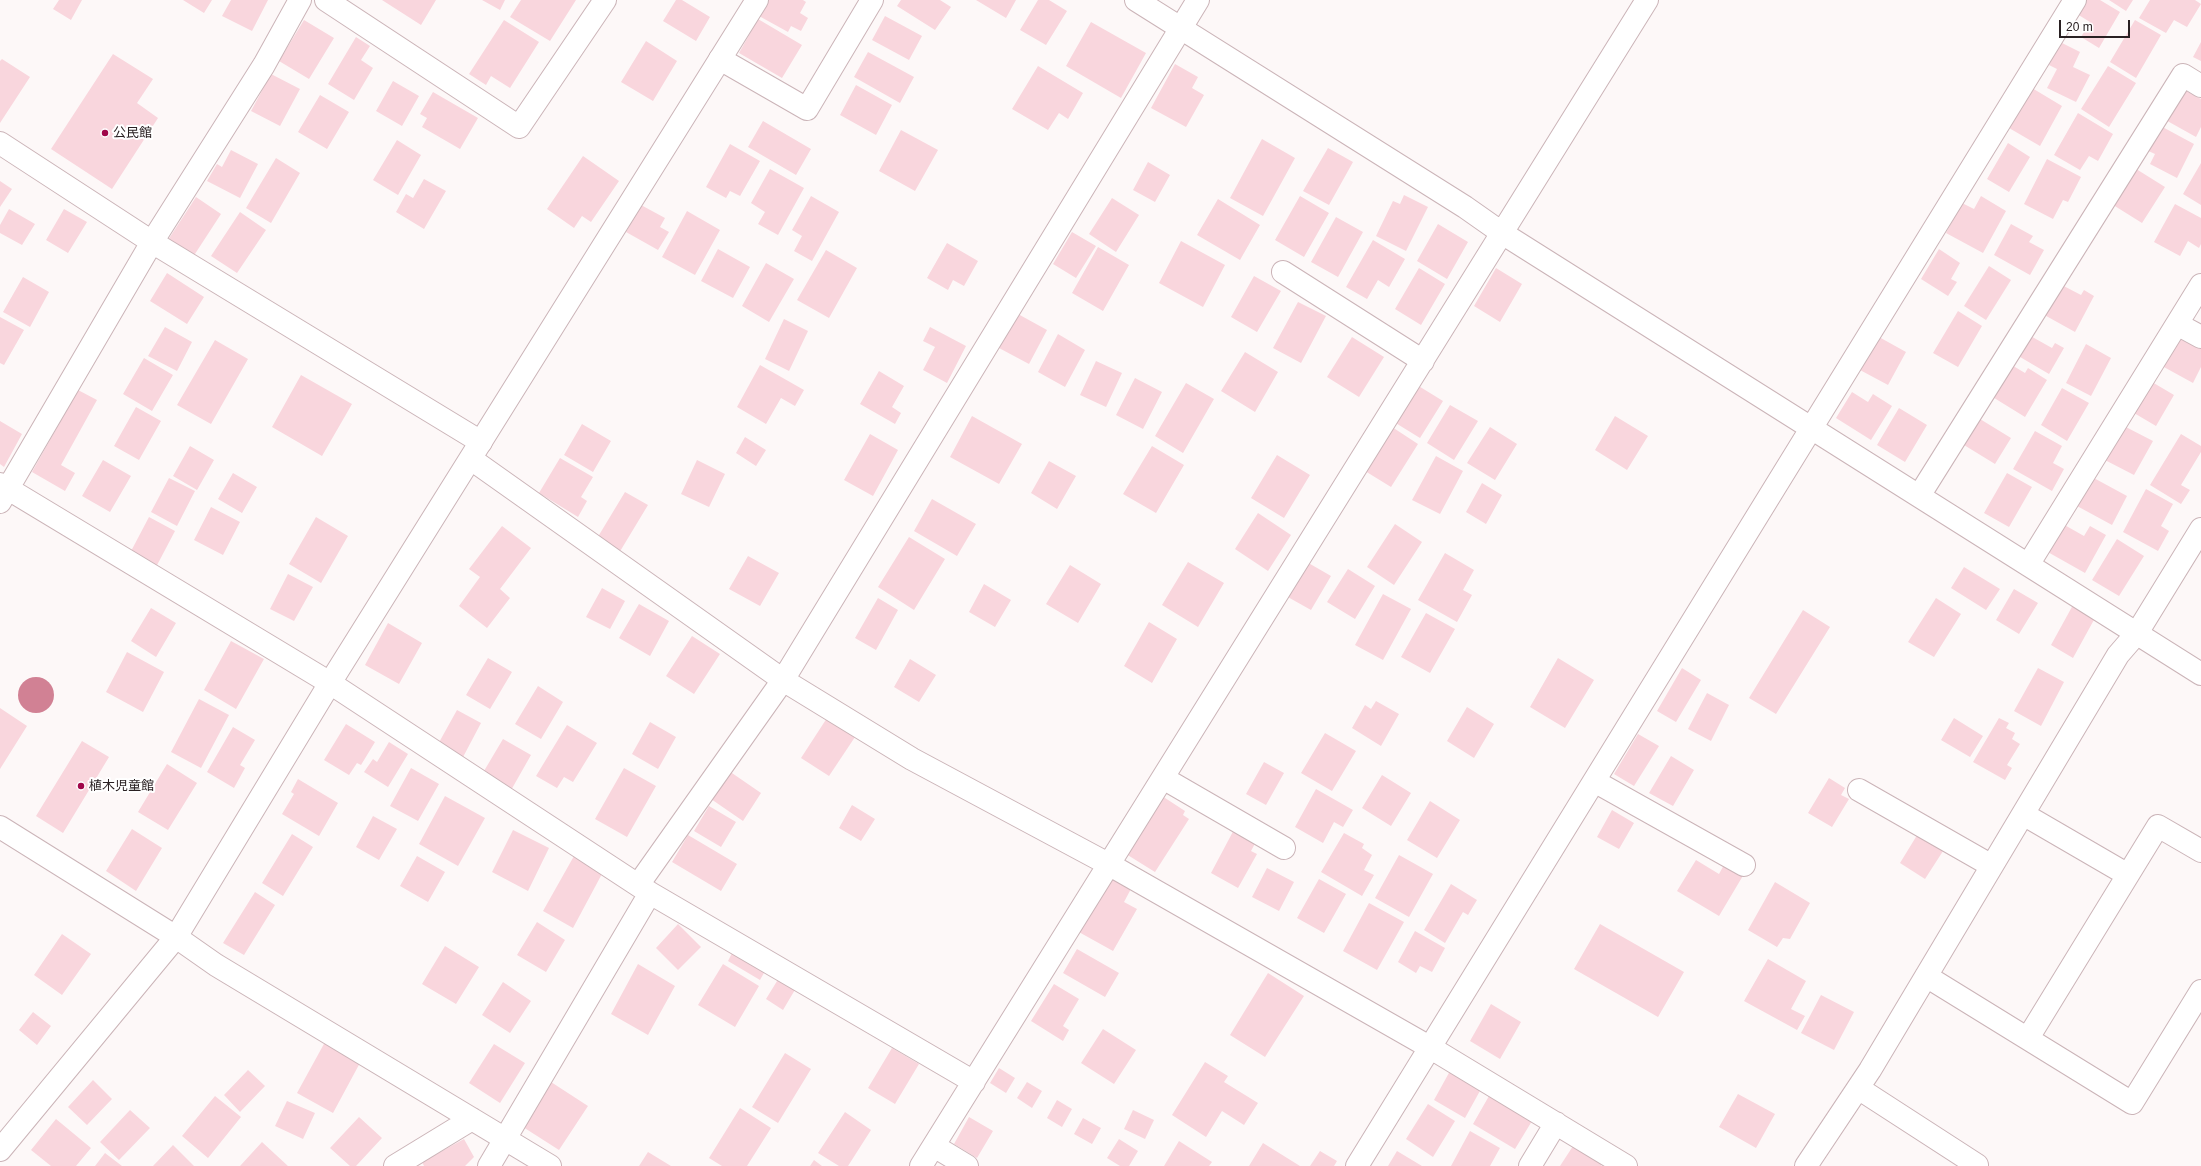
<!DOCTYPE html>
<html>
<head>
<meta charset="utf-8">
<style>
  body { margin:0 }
  #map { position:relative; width:2201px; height:1166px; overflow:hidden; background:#fdf8f8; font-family:Helvetica,sans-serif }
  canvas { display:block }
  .scale { position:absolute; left:2059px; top:20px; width:71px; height:18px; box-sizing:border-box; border:2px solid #292022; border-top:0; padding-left:5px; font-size:12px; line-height:14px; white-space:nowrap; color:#292022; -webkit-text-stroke:3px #fff; paint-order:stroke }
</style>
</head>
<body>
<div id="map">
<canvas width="2201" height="1166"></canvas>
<div class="scale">20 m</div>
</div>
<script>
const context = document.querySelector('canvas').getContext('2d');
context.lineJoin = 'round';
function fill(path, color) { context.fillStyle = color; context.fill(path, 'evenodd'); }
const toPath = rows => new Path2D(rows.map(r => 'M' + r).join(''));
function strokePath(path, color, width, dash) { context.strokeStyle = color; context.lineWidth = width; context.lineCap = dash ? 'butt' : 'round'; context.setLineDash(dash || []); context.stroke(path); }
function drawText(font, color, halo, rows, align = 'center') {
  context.font = font + ' Helvetica,"Noto Sans JP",sans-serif'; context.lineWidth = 4; context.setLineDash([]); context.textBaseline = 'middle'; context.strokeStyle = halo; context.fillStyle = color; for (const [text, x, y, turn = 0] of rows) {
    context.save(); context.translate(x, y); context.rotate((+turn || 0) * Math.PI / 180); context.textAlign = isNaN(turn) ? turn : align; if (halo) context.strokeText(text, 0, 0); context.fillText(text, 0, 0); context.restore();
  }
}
fill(toPath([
  '18 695a18 18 0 1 1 36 0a18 18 0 1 1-36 0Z'
]), '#d18194');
fill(toPath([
  [59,0,82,0,71,20,53,9],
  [183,0,212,0,204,13],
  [231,0,268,0,252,31,222,16],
  [382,0,436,0,421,25],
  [482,0,505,0,500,10],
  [521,0,576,0,550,41,510,17],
  [676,0,682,0,710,17,696,41,663,21],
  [768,0,803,0,806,2,800,13,808,18,801,31,791,26,788,32,759,16],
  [901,0,940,0,951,7,935,30,897,6],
  [976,0,1016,0,1006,18],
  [1038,0,1049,0,1067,11,1046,45,1020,30],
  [2086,0,2100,0,2120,12,2099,48,2081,37,2090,22,2077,14],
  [2109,0,2133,0,2126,11],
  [2150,0,2195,0,2201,4,2187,27,2174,20,2166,33,2139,18],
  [885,16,922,36,909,60,872,40],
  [758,19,802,45,782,78,739,53],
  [304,20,334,38,309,79,279,61],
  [504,20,539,42,510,88,491,76,486,85,469,74],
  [2135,20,2161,35,2136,78,2110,62],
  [1091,22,1146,53,1121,98,1066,66],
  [356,37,370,46,361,60,373,68,354,100,328,84],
  [646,41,677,61,653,101,621,82],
  [2060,42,2080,52,2073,67,2090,75,2076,102,2047,88,2057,69,2049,65],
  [2201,42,2201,61,2193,57],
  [868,52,914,77,900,103,854,77],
  [113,54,153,79,137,103,158,118,112,189,51,149],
  [2,59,30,77,0,123,0,61],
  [1175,64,1198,77,1192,88,1204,95,1186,127,1151,108],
  [1038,66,1083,93,1068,119,1059,113,1048,130,1012,109],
  [2108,66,2136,83,2109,127,2081,109],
  [271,74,300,89,280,126,251,111],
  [393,81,419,96,402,126,376,111],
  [856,85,892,105,876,135,840,115],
  [2179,87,2201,99,2201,127,2196,137,2162,118],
  [2032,88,2062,106,2040,146,2009,128],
  [433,92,478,118,460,149,422,127,427,118,420,114],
  [320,95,349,112,327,149,298,132],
  [2078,113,2113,134,2098,161,2089,156,2080,170,2054,155],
  [763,121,811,149,796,175,748,147],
  [2157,124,2194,144,2177,178,2150,164,2155,154,2144,149],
  [901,130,938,150,915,191,879,171],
  [1262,139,1295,158,1263,216,1230,198],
  [397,140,421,155,398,195,373,180],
  [2008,143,2030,157,2009,192,1987,179],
  [730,144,760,161,740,196,730,191,726,198,706,187],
  [1328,148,1353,162,1329,205,1303,191],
  [231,150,258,164,240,198,207,181,217,164,222,167],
  [583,156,619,181,591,222,582,216,574,228,547,209],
  [276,158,300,173,271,223,246,208],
  [2047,159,2081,177,2068,202,2063,200,2053,219,2024,204],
  [1148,162,1170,175,1155,202,1133,190],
  [2201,163,2201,205,2183,194],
  [2133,167,2165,187,2142,223,2110,203],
  [770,169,804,188,778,235,758,224,765,212,751,203],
  [424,179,446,191,424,229,396,212,406,194,413,198],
  [0,181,12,189,0,207],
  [1404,195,1428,207,1406,251,1376,236,1393,201,1400,204],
  [811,196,839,212,812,261,794,251,802,236,792,230],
  [1300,196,1329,213,1304,257,1275,240],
  [1981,196,2006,211,1983,253,1946,233,1962,203,1974,209],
  [196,197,221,214,193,257,168,240],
  [1112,198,1139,215,1116,252,1089,234],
  [1218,199,1260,225,1240,260,1197,235],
  [2175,204,2201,218,2201,244,2199,248,2188,241,2180,256,2154,242],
  [641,205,665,218,660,227,669,232,658,250,626,232],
  [9,209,35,224,22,245,0,233,0,225],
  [64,209,87,222,68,253,46,240],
  [687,211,720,230,695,275,662,257],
  [240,212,266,230,237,273,211,256],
  [1336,217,1363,232,1338,277,1311,262],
  [1438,224,1468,242,1447,279,1417,261],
  [2011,224,2033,236,2029,242,2044,250,2030,275,1994,255],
  [1072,232,1096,246,1076,278,1053,264],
  [1373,240,1405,259,1389,287,1378,280,1367,299,1346,287],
  [1181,241,1225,265,1203,307,1159,283],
  [947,243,978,261,964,286,953,280,948,290,927,278],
  [1098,247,1129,265,1103,311,1072,293],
  [718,249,750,267,733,298,701,281],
  [1939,249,1960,263,1951,279,1957,282,1948,296,1921,279],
  [826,250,857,268,829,318,797,300],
  [766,263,794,279,769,322,742,306],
  [1989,266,2011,280,1986,320,1964,306],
  [1419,268,1445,284,1421,325,1395,309],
  [1496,268,1522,284,1500,322,1474,306],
  [167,273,204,297,187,324,150,301],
  [1254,276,1281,291,1257,332,1231,317],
  [23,277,49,292,30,327,3,312],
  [2056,282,2081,295,2084,290,2094,296,2075,332,2039,312],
  [1298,302,1326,316,1301,363,1273,348],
  [1958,311,1982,326,1958,367,1933,353],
  [1018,314,1047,330,1029,364,999,348],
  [0,317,24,330,4,365,0,363],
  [784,319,808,331,789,371,765,359],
  [165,327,192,342,177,371,148,356],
  [930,327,966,346,947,383,923,370,935,347,923,341],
  [1058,334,1085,350,1065,387,1038,372],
  [2027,334,2052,348,2055,343,2064,348,2049,374,2015,354],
  [2179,334,2201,345,2201,367,2193,383,2162,366],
  [1352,337,1384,357,1359,397,1327,377],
  [1879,337,1906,352,1888,385,1860,370],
  [215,340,248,359,211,424,177,405],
  [2086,344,2111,358,2091,396,2066,383],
  [1245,352,1278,372,1255,412,1221,391],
  [144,358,173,375,152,411,123,394],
  [1096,361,1122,373,1106,407,1080,395],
  [2010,364,2025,373,2028,368,2047,380,2025,417,1991,396],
  [760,365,804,390,795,406,781,398,766,424,737,407],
  [879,371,904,386,892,407,901,413,895,424,860,404],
  [301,375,352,404,322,456,272,427],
  [1135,378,1162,392,1143,429,1116,415],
  [2152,382,2174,395,2156,426,2134,413],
  [1186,383,1214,399,1183,453,1155,436],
  [1417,385,1443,401,1420,438,1394,422],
  [2062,388,2089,403,2067,441,2041,425],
  [78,390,97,400,61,465,75,473,65,491,32,472],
  [1852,392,1868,402,1873,394,1892,406,1871,440,1836,418],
  [1450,405,1478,421,1454,460,1427,443],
  [136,407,161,421,139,460,114,446],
  [1899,408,1927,425,1905,462,1877,445],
  [972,416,1022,444,999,484,950,457],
  [1615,416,1648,436,1627,470,1595,450],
  [1980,419,2011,438,1995,464,1964,445],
  [0,421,22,434,4,467,0,464],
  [582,424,611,441,593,472,564,455],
  [2120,424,2153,441,2134,475,2101,458],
  [1392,427,1418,444,1391,487,1365,471],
  [1490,427,1517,444,1495,480,1467,463],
  [2035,431,2062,446,2053,463,2064,469,2052,491,2013,469],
  [870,434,898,450,873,496,844,480],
  [2181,434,2201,446,2201,452,2181,485,2190,490,2181,504,2150,485],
  [745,437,766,450,756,466,736,453],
  [190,446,214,460,197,490,173,476],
  [1152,446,1184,465,1156,513,1123,494],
  [1277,455,1310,475,1284,518,1251,498],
  [1436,456,1463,471,1440,514,1412,500],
  [560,458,593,477,581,497,587,501,578,517,539,493],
  [103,460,131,476,110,512,82,496],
  [697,460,725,474,709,507,681,494],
  [1049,461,1076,476,1057,509,1031,493],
  [233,473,257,487,242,513,218,499],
  [2007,473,2032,487,2009,527,1984,513],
  [2092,477,2127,496,2112,525,2077,506],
  [169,478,195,491,177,526,151,512],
  [1482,483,1502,495,1486,524,1466,512],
  [2146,489,2173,504,2161,526,2169,531,2158,551,2123,532],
  [625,492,648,505,619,553,596,540],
  [932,499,976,524,957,556,914,531],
  [211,507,240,522,223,555,194,540],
  [1258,513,1291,535,1268,571,1235,549],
  [149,517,175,531,155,569,129,555],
  [316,517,348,536,321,583,289,564],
  [2061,523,2084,536,2090,526,2106,535,2085,573,2046,551],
  [1395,524,1422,542,1394,585,1367,567],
  [502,526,531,548,500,589,510,598,487,628,459,606,480,577,469,569],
  [909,537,945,559,914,610,878,587],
  [2117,539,2144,556,2119,596,2092,580],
  [1445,553,1474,570,1463,590,1472,595,1457,622,1418,600],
  [748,556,779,573,760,606,729,589],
  [1305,561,1331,576,1311,610,1286,596],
  [1188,562,1224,583,1198,627,1162,605],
  [1070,565,1101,584,1078,623,1046,604],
  [1964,567,2000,589,1986,610,1951,588],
  [1348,569,1375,586,1355,619,1327,602],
  [288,574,313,587,294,621,270,609],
  [984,584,1011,600,995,627,969,612],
  [602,588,625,601,610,629,586,617],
  [2014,589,2038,603,2019,634,1996,620],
  [1383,594,1411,609,1383,660,1355,645],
  [878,598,898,610,876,650,855,638],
  [1936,598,1961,614,1934,657,1908,642],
  [639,604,669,621,650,656,619,638],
  [2073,605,2095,618,2073,658,2051,645],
  [151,608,176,623,156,657,131,641],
  [1803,610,1830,627,1776,714,1749,698],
  [1426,613,1455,629,1430,673,1401,657],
  [1149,622,1177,639,1152,683,1124,666],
  [388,623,422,643,399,684,365,665],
  [692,636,720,654,694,694,666,676],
  [231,641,264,659,236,709,204,690],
  [127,652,164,672,143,712,106,692],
  [488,658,512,672,490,709,466,695],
  [1558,658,1594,680,1565,728,1530,707],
  [910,659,936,675,919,702,894,687],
  [1682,668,1701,680,1676,722,1657,711],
  [2038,668,2064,682,2041,726,2014,711],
  [538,686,563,702,541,739,515,724],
  [1707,693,1729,705,1711,741,1688,729],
  [199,699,229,715,201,768,171,752],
  [1376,701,1399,714,1381,746,1352,728,1365,705,1371,709],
  [1467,707,1494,724,1474,758,1447,741],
  [0,708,27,726,0,769],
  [457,710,481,723,462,759,437,746],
  [827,718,855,737,829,776,801,758],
  [1954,718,1983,736,1970,757,1941,740],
  [1999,718,2009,723,2006,728,2015,733,2012,739,2020,744,2007,765,2012,768,2005,780,1973,762],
  [650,722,676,737,658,769,632,754],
  [346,724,375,742,361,765,357,763,349,775,324,760],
  [567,725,597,743,573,782,564,777,557,788,536,776],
  [233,727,255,740,240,765,245,768,234,788,207,772],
  [1325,733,1356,751,1332,791,1301,773],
  [1638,734,1659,746,1634,786,1614,774],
  [503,739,531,755,510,792,481,776],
  [82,741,109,757,63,833,36,816],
  [389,742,408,754,388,787,364,772,373,759,377,762],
  [1671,756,1694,770,1673,806,1649,793],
  [1264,762,1284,773,1266,805,1246,794],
  [167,764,197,783,168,830,138,812],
  [411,768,439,784,418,821,390,806],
  [624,768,656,786,627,837,595,819],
  [729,771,761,793,743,821,711,799],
  [1382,775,1411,793,1391,826,1362,808],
  [1829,778,1845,788,1841,795,1849,799,1832,827,1808,813],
  [298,779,338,803,319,836,282,814,294,794,291,792],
  [1316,789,1353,810,1343,827,1334,822,1323,843,1295,827],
  [445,796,485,818,458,866,419,844],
  [1162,796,1185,811,1183,815,1189,819,1155,872,1126,854],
  [1430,801,1460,820,1437,858,1407,840],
  [852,805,875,819,861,841,839,828],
  [709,806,736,822,721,847,694,831],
  [1612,810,1634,823,1619,849,1597,837],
  [373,816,397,829,379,860,356,847],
  [1237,824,1259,836,1251,851,1257,854,1238,888,1211,873],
  [132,829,162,848,136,891,106,871],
  [513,830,549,848,528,891,492,872],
  [1919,832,1945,848,1925,879,1900,863],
  [1344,833,1364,844,1362,848,1372,855,1364,870,1374,875,1362,896,1321,872],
  [292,834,313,847,283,896,262,883],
  [688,835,737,864,721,891,672,862],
  [1399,855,1433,874,1409,917,1375,898],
  [417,856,445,872,428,902,400,886],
  [574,856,603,872,573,928,543,911],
  [1696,860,1719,874,1725,863,1744,874,1719,916,1677,891],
  [1267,868,1294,882,1279,911,1252,897],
  [1109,874,1132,887,1124,902,1137,909,1113,951,1077,931],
  [1319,879,1346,894,1324,933,1297,918],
  [1775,882,1810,903,1790,939,1783,938,1777,947,1748,930],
  [1451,884,1477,900,1468,915,1463,912,1445,943,1424,930],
  [255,892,275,905,244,955,223,943],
  [1369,903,1404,922,1377,970,1343,951],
  [537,922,565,940,546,972,517,955],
  [678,924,701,947,678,970,656,948],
  [1600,924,1684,972,1658,1017,1574,969],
  [1415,931,1445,948,1432,972,1420,966,1416,973,1398,962],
  [62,934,91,954,62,995,34,975],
  [736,945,769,964,760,980,728,961],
  [445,946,479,967,456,1004,422,984],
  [1077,949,1119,973,1105,997,1063,973],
  [1768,959,1806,981,1791,1009,1805,1016,1797,1030,1744,1001],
  [638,964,675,986,648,1035,611,1014],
  [723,964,759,986,735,1027,698,1005],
  [782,973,799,983,783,1010,766,999],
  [1268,973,1304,996,1265,1057,1230,1035],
  [503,982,531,1001,510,1033,482,1015],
  [1054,984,1079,999,1063,1026,1069,1030,1063,1041,1031,1021],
  [1821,995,1854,1012,1834,1050,1801,1033],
  [1491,1004,1521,1022,1500,1059,1470,1041],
  [33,1012,51,1026,37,1045,19,1030],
  [1103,1029,1136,1050,1114,1084,1081,1063],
  [325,1042,361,1061,333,1113,297,1093],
  [494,1044,525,1063,500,1103,469,1083],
  [892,1048,919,1064,895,1104,868,1088],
  [785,1053,811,1069,778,1123,752,1107],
  [1205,1062,1228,1076,1224,1082,1258,1103,1244,1125,1222,1111,1206,1137,1172,1115],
  [999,1068,1015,1078,1006,1093,990,1083],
  [248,1070,265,1086,240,1112,224,1095],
  [1450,1071,1481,1089,1465,1118,1434,1100],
  [93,1080,112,1099,87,1125,68,1107],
  [551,1082,588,1106,559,1150,523,1127],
  [1027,1082,1042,1091,1032,1108,1017,1098],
  [1738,1094,1775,1114,1756,1148,1719,1127],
  [215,1096,241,1117,208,1158,182,1136],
  [1489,1096,1532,1121,1515,1149,1473,1124],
  [1057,1100,1072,1109,1062,1127,1047,1118],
  [287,1101,315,1113,303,1139,275,1126],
  [1428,1104,1455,1121,1433,1157,1406,1139],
  [740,1108,771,1128,747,1166,722,1166,709,1158],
  [130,1110,150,1128,119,1160,100,1142],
  [1133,1110,1154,1120,1145,1139,1124,1129],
  [845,1112,871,1130,848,1166,839,1166,818,1153],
  [359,1117,382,1138,356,1166,350,1166,330,1148],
  [969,1117,993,1131,977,1158,954,1144],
  [1083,1118,1101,1128,1092,1144,1074,1134],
  [56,1119,91,1148,76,1166,51,1166,31,1150],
  [1470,1131,1500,1148,1490,1166,1451,1166],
  [464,1139,474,1157,465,1166,424,1166,422,1162],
  [1119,1139,1138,1151,1129,1166,1120,1166,1107,1158],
  [1179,1141,1212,1162,1209,1166,1164,1166],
  [262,1142,288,1166,240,1166],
  [1263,1143,1300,1166,1249,1166],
  [1575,1143,1604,1161,1601,1166,1560,1166],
  [173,1145,194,1166,153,1166],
  [1320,1151,1337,1161,1334,1166,1310,1166],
  [1397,1151,1422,1166,1388,1166],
  [648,1152,671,1166,639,1166],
  [105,1153,122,1166,95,1166],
  [814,1160,822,1166,810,1166]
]), '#f9d6dd');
const street = toPath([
  [326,0,519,127,605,0],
  [1136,0,1465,207,1502,233,2201,674],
  [720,59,807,109,872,0],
  [0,143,152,242,481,442],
  [1283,272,1423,361],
  [2177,324,2201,337],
  [471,459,783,680,912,759,1110,865,1431,1048,1626,1166],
  [0,484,330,683,650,893,974,1082],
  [1919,496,2183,75,2201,86],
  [0,502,152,242,264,65,300,0],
  [2028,565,2201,285],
  [1163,778,1284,848],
  [1594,781,1744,865],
  [1859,790,1992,866],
  [2023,814,2128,875],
  [0,827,176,937,216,965,550,1166],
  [638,885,783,680,1198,0],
  [1926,976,2132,1103,2201,991],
  [2028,1038,2158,826,2201,851],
  [1858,1088,1977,1165],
  [934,1146,967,1166],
  [395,1166,472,1119],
  [489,1166,650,893],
  [921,1166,1647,0],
  [1357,1166,2075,0],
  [1530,1166,1556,1123],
  [1806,1166,1870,1070,2118,655,2137,633,2201,529]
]);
const secondary = toPath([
  [0,1150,176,937,330,683,757,0]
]);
strokePath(street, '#cbb4b8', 24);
strokePath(secondary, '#cbb4b8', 24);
strokePath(street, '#fff', 22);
strokePath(secondary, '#fff', 22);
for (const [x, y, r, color] of [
  [105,133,4,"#a0074a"],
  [81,786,4,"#a0074a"]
]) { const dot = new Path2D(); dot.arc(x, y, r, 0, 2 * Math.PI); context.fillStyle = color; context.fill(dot); strokePath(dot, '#fff', 1.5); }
drawText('13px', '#292022', '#fff', [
  ["公民館",113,133],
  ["植木児童館",89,786]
], 'left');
</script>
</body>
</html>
